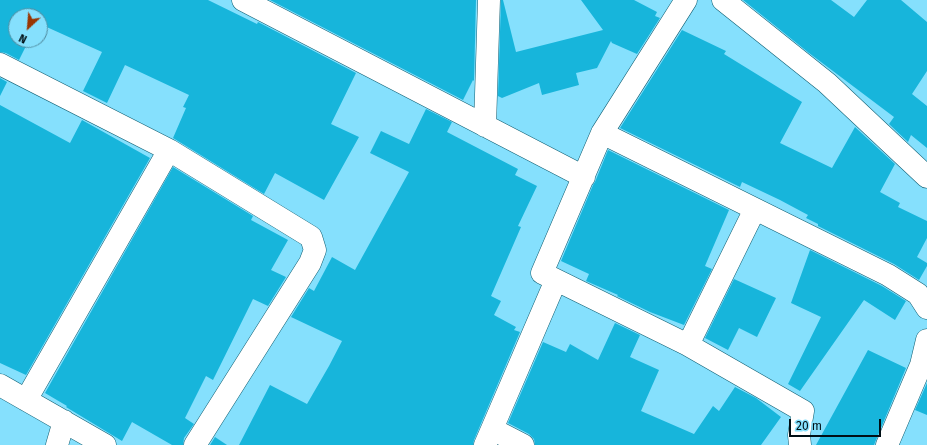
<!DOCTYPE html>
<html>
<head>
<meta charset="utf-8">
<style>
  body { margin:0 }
  #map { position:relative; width:927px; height:445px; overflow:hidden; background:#85e0fd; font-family:"Fira Sans",sans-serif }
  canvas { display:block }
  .north { position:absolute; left:8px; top:8px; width:40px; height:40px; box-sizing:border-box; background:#85e0fd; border:1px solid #508ca0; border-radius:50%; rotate:206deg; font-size:11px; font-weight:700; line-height:16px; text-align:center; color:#000f15 }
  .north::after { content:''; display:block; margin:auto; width:14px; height:18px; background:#993501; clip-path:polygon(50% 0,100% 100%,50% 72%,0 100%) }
  .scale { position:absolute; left:789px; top:419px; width:92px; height:18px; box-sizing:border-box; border:2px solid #000f15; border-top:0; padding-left:5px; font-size:12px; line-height:14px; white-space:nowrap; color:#000f15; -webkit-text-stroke:3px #85e0fd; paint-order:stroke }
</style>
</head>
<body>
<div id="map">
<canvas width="927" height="445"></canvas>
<div class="north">N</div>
<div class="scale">20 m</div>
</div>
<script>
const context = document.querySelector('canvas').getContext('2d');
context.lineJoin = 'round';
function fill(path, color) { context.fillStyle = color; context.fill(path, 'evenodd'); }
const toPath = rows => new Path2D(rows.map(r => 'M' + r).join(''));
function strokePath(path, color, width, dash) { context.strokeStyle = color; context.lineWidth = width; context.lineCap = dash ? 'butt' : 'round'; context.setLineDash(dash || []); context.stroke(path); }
fill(toPath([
  [0,0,208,0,257,24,258,22,356,73,331,124,359,137,324,200,275,173,264,194,173,138,186,108,183,107,189,95,125,65,107,103,83,91,102,52,40,24,40,16,16,16,16,40,29,40,19,60,6,53,0,52],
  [270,0,476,0,474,81,473,80,463,100],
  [501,0,503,0,516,52,603,30,581,0,634,0,657,12,655,16,660,18,637,54,612,43,611,41,597,68,576,73,579,85,542,95,539,83,502,98,498,96],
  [743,0,831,0,854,17,867,0,901,0,927,22,927,71,912,94,927,106,927,148,911,135,908,142,889,124,894,117,809,53],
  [682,30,726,51,724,54,802,102,780,143,832,168,855,127,895,164,880,192,900,203,898,207,927,221,927,238,917,257,927,263,927,266,919,280,894,264,818,226,818,224,806,218,808,215,780,200,742,182,740,187,620,128],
  [0,78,7,82,0,96],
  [0,105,70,143,82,120,150,158,26,375,0,363],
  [426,109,452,122,447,132,518,169,515,175,537,186,518,226,521,227,491,296,501,301,494,315,516,327,514,330,520,332,474,440,473,445,239,445,270,385,307,404,329,366,342,341,291,317,309,288,314,291,332,257,355,270,409,172,370,153,381,131,409,144],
  [608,150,729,210,705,266,712,269,684,325,650,312,617,296,618,295,586,281,589,274,561,261,593,185,595,182],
  [173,167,253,216,251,220,288,240,271,270,286,277,268,306,253,299,213,380,206,376,185,418,194,424,184,438,183,445,172,445,132,422,122,441,66,407,67,406,45,393],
  [810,250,882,286,906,301,895,320,864,300,800,391,788,384,821,317,791,303],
  [734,279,776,298,757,337,739,328,728,350,705,338],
  [615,323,640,335,630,357,659,370,641,411,694,434,713,406,719,411,735,387,756,398,781,417,761,445,535,445,534,439,529,434,508,423,543,342,566,352,570,344,598,360],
  [868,350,906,368,876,440,874,445,816,445],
  [927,383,927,415,915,410],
  [215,437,227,445,210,445]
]), '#17b5db');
const minor = toPath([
  [243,0,584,177],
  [686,0,602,133,542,273,688,345,803,411,799,435,800,445],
  [723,0,827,83,927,177],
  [0,64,169,150,311,237,315,250,310,263,195,445],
  [485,126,489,0],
  [602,133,888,275,918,294,927,308],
  [688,345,755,209],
  [0,385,105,445],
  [26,400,169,150],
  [492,429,523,445],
  [57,445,64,421],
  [485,445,492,429,556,280],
  [887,445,921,365,927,340]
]);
strokePath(minor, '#105e72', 23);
strokePath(minor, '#fff', 22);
</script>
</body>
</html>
